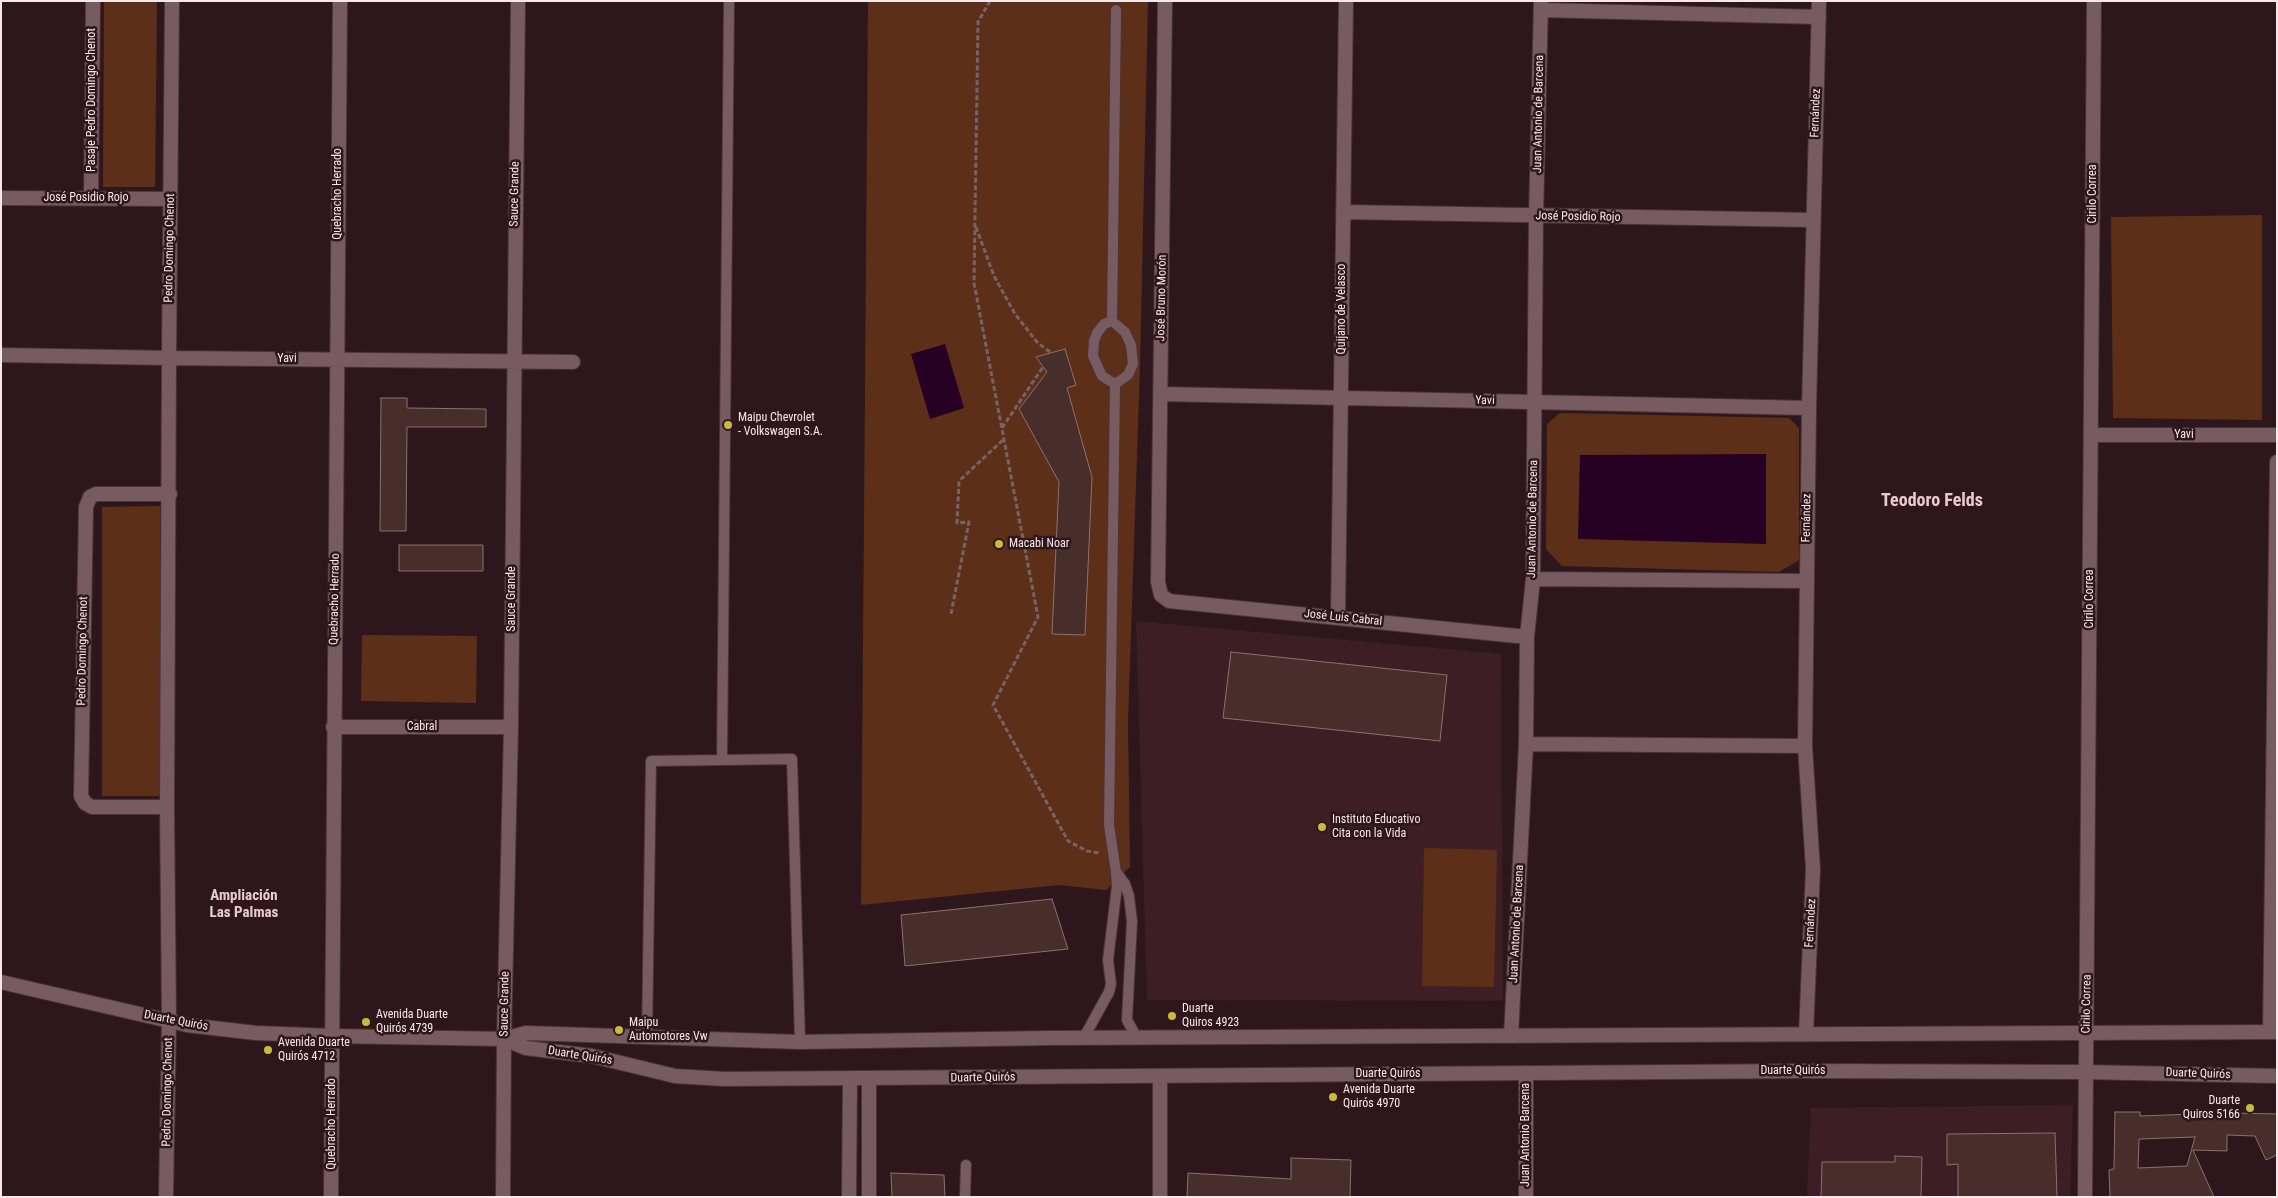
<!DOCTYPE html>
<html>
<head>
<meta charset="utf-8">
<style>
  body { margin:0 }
  #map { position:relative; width:2278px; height:1198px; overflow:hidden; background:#2e171c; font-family:"Roboto Condensed",sans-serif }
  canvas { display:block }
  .frame { position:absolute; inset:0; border:2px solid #f8e7e9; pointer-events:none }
</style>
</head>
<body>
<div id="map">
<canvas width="2278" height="1198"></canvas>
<div class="frame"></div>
</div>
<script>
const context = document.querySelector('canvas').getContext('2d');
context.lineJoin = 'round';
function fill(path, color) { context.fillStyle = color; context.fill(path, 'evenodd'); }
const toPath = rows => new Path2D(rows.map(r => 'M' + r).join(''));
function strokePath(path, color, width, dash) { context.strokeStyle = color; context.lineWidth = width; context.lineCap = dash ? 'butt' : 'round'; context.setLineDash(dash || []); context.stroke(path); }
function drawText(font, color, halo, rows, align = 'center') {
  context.font = font + ' "Roboto Condensed",sans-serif'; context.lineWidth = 5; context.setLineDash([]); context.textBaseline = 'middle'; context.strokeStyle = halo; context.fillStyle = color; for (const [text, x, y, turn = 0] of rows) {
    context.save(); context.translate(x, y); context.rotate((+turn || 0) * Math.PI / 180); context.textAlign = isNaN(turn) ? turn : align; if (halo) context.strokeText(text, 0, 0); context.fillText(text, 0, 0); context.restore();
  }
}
fill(toPath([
  [1136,621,1501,654,1503,1001,1147,1000],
  [2073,1105,2070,1197,1807,1197,1811,1108]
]), '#3c1e24');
fill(toPath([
  [104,1,157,1,155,187,103,187],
  [868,1,1148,1,1140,365,1128,723,1130,867,1106,890,1059,885,861,905],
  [2262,215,2262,420,2113,418,2111,217],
  [1560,413,1789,418,1799,428,1799,560,1779,572,1562,566,1546,549,1547,424],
  [160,506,160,796,102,796,102,507],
  [362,635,477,636,476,703,361,701],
  [1424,848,1497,850,1494,987,1422,986]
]), '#5e2f18');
fill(toPath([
  [945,344,964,408,930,419,911,354],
  [1766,454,1766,544,1578,539,1580,455]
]), '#250023');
const building = toPath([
  [1065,349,1076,385,1067,388,1092,477,1085,635,1052,634,1059,482,1019,409,1047,372,1036,357,1065,349],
  [381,398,407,398,407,408,486,409,486,427,407,427,406,531,380,531,381,398],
  [399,545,483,545,483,571,399,571,399,545],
  [1231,652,1447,675,1440,741,1223,718,1231,652],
  [1052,899,1068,949,905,966,901,915,1052,899],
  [2115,1112,2140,1112,2140,1116,2194,1114,2193,1112,2277,1114,2277,1155,2266,1160,2255,1136,2227,1135,2227,1151,2193,1150,2214,1197,2110,1197,2109,1170,2114,1169,2115,1112],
  [2195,1137,2187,1166,2138,1168,2139,1139,2195,1137],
  [2055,1133,2057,1197,1958,1197,1958,1164,1947,1165,1947,1134,2055,1133],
  [1895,1156,1922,1157,1921,1197,1821,1197,1822,1162,1895,1162,1895,1156],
  [1291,1158,1351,1160,1350,1197,1187,1197,1188,1173,1291,1179,1291,1158],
  [891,1173,944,1175,945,1197,892,1197,891,1173]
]);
fill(building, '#472e2b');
strokePath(building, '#8d706c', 1);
const service = toPath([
  [1112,321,1116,10],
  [1112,321,1125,332,1131,345,1133,364,1128,375,1115,384,1102,376,1093,356,1094,341,1097,333,1104,324,1112,321],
  [722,760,729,1],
  [1117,873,1125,884,1129,896,1132,921,1127,1020,1137,1038],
  [647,1038,651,761,792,759,800,1042],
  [1083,1039,1109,992,1111,984,1108,960,1117,886,1116,872,1109,825,1115,384],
  [965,1197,966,1165]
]);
const minor = toPath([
  [1165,1,1158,582,1161,595,1169,601,1527,637],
  [1541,10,1819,17],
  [1,198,170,199],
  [91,198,93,1],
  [1343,212,1813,220],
  [1,355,169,358,573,362],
  [1161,394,1809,408],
  [2091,435,2277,435],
  [1533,579,1806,581],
  [1338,617,1346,1],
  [333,727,511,727],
  [1526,744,1805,746],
  [167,807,92,807,85,803,81,796,86,507,90,497,96,494,170,494],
  [2270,1032,2277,462],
  [1806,1034,1813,869,1805,746,1809,408,1819,1],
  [1511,1036,1526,744,1527,637,1533,579,1536,217,1541,1],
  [166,1197,169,1020,167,807,169,358,172,1],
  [331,1197,340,1],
  [503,1197,504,1039,511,727,518,1],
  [849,1197,850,1079],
  [869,1197,869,1079],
  [1160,1197,1160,1076],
  [1526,1197,1526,1073],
  [2085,1197,2094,1]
]);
const secondary = toPath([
  [1,982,187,1025,256,1033,332,1036,504,1039,526,1033,800,1042,1049,1038,2277,1032],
  [504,1039,526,1048,592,1056,675,1076,724,1079,1805,1071,2085,1072,2277,1076]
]);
strokePath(service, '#473538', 12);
strokePath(minor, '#473538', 16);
strokePath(secondary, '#473538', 16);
strokePath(toPath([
  [990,1,978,22,974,283,1038,617,993,705,1068,841,1087,851,1100,853],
  [976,227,994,276,1015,314,1037,342,1051,353],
  [1002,428,1043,367],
  [951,614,969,522,957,523,959,481,1004,439]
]), '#776266', 3, [5, 2.5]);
strokePath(service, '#785b60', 10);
strokePath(minor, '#785b60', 14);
strokePath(secondary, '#785b60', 14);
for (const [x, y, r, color] of [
  [728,425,5,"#caba3a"],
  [999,544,5,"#caba3a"],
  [1322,827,5,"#caba3a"],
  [1172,1016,5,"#caba3a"],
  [366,1022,5,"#caba3a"],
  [619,1030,5,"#caba3a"],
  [268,1050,5,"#caba3a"],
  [1333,1097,5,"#caba3a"],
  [2250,1108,5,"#caba3a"]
]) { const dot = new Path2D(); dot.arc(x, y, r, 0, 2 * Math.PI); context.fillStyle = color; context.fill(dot); strokePath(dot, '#2e171c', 2); }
drawText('12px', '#f8e7e9', '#2e171c', [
  ["Pasaje Pedro Domingo Chenot",92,100,-90],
  ["Fernández",1816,113,-88],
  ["Juan Antonio de Barcena",1539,114,-89],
  ["Quebracho Herrado",338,194,-90],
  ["Sauce Grande",515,194,-89],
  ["Cirilo Correa",2093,194,-90],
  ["José Posidio Rojo",86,198],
  ["José Posidio Rojo",1578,217,1],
  ["Pedro Domingo Chenot",170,248,-89],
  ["José Bruno Morón",1162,298,-89],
  ["Quijano de Velasco",1342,309,-90],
  ["Yavi",287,359],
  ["Yavi",1485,401,1],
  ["Yavi",2184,435],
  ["Fernández",1807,518,-89],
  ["Juan Antonio de Barcena",1533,519,-89],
  ["Quebracho Herrado",335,599,-89],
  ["Sauce Grande",512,599,-90],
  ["Cirilo Correa",2090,599,-90],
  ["José Luis Cabral",1343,618,6],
  ["Pedro Domingo Chenot",83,651,-89],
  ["Cabral",422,727],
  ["Fernández",1811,923,-87],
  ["Juan Antonio de Barcena",1517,924,-87],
  ["Sauce Grande",505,1004,-89],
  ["Cirilo Correa",2087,1004,-89],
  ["Duarte Quirós",176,1021,11],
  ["Duarte Quirós",580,1056,9],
  ["Duarte Quirós",1793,1071],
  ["Duarte Quirós",1388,1074],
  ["Duarte Quirós",2198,1074,2],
  ["Duarte Quirós",983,1078,-1],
  ["Pedro Domingo Chenot",168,1092,-89],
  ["Quebracho Herrado",332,1124,-90],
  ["Juan Antonio Barcena",1526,1135,-90]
]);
drawText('12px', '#f8e7e9', '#2e171c', [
  ["Maipu Chevrolet",738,418],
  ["- Volkswagen S.A.",738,432],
  ["Macabi Noar",1009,544],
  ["Instituto Educativo",1332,820],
  ["Cita con la Vida",1332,834],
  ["Duarte",1182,1009],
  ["Quiros 4923",1182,1023],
  ["Avenida Duarte",376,1015],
  ["Quirós 4739",376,1029],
  ["Maipu",629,1023],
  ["Automotores Vw",629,1037],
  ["Avenida Duarte",278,1043],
  ["Quirós 4712",278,1057],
  ["Avenida Duarte",1343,1090],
  ["Quirós 4970",1343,1104],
  ["Duarte",2240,1101,"right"],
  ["Quiros 5166",2240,1115,"right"]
], 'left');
drawText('bold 15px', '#ebcacf', '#2e171c', [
  ["Ampliación",244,896],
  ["Las Palmas",244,913]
]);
drawText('bold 18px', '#ebcacf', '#2e171c', [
  ["Teodoro Felds",1932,501]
]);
</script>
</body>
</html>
